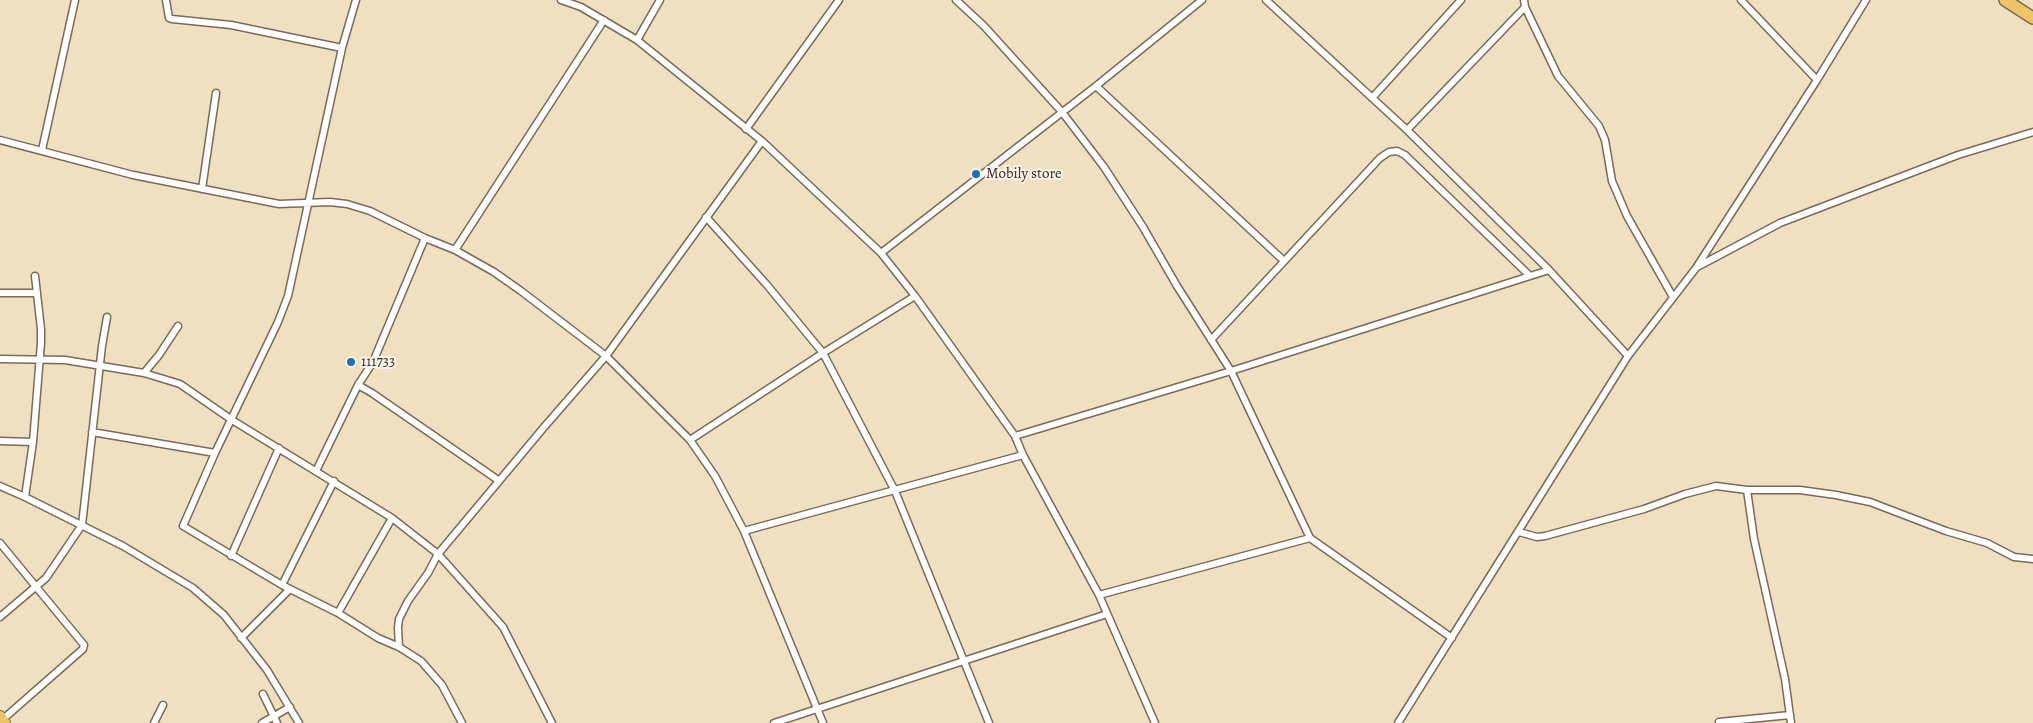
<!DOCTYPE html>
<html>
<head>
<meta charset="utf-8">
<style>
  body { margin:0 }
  canvas { display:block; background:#efe0c1 }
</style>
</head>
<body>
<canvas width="2033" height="723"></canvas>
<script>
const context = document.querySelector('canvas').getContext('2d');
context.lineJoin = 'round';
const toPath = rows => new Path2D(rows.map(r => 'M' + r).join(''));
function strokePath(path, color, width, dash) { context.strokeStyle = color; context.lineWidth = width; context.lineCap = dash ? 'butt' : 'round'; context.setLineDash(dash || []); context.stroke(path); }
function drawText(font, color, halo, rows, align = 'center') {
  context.font = font + ' Alegreya,serif'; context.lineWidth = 4; context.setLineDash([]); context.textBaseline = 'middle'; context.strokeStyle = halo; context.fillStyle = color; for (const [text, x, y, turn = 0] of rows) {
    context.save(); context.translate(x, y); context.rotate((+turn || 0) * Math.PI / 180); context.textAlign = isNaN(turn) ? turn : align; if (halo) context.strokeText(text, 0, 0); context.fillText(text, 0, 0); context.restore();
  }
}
const street = toPath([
  [166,0,169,18,172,19,231,25,342,48],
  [356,0,342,48,288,296,278,322,215,453,183,526,282,585,338,613,378,638,399,647,421,661,442,685,462,723],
  [561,0,581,7,637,40,762,141,881,253,915,296,1015,436,1023,455,1099,595,1155,723],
  [956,0,984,26,1062,112,1104,167,1143,227,1177,286,1231,371,1310,538,1452,638],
  [1266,0,1407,130,1549,270,1628,356],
  [1524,0,1525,7,1558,76,1599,126,1605,140,1612,181,1627,216,1673,297],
  [1741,0,1817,80],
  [637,40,660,0],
  [1096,86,1284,261],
  [1372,98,1461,0],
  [746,129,839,0],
  [1407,130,1525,7],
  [0,140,133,175,279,204,330,202,347,204,370,211,425,238,455,250,494,272,521,291,606,356,690,440,715,476,744,531,823,723],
  [42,150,75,0],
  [202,189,216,93],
  [706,217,767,285,823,353,895,491,989,723],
  [455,250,604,20],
  [881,253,1096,86,1202,0],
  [1697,267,1780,223,1958,155,2033,132],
  [0,293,37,293],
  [1211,340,1380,158,1389,152,1397,151,1405,155,1530,276],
  [0,359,65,360,144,373,180,384,232,420,392,518,438,554,503,627,552,723],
  [144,373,159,355,178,326],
  [358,385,372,393,498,480],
  [92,432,215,453],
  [1015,436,1231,371,1549,270],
  [690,440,823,353,915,296],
  [0,441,33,442],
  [316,471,358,385,373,362,425,238],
  [0,486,25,497,123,546,193,588,224,615,267,670,299,723],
  [1747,490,1754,539,1785,679,1791,723],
  [25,497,33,442,41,343,41,329,35,276],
  [744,531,1023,455],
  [1519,532,1537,537,1545,536,1644,509,1685,494,1716,486,1747,490,1800,490,1836,495,1870,502,1946,531,1987,543,2014,557,2033,559],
  [0,543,84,645,83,649,2,720],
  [231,556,279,448],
  [282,585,334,481],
  [1099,595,1310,538],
  [338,613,392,518],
  [0,617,46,578,82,525,102,346,107,317],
  [241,638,290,589],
  [399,647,398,628,399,619,408,601,428,573,438,554,545,426,606,356,762,141],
  [263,694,277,723],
  [1719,722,1790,715],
  [154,723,163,705],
  [262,723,290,707],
  [774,723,1107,614],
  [1398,723,1628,356,1696,268,1817,80,1866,0]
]);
const primary = toPath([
  [0,716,5,723]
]);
const highway = toPath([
  [2005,0,2033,18]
]);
strokePath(street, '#7a6a57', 9);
strokePath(primary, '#7a6a57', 12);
strokePath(highway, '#7a6a57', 14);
strokePath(street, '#fff', 6);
strokePath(primary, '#edc569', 10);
strokePath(highway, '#edc569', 11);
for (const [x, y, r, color] of [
  [976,174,5,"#1f6fb2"],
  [351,362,5,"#1f6fb2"]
]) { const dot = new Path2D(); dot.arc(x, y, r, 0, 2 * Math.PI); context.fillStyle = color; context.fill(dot); strokePath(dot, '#f7f3e8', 2); }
drawText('15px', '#3b2a1e', '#f7f3e8', [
  ["Mobily store",986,174],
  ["111733",361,362]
], 'left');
</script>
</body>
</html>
